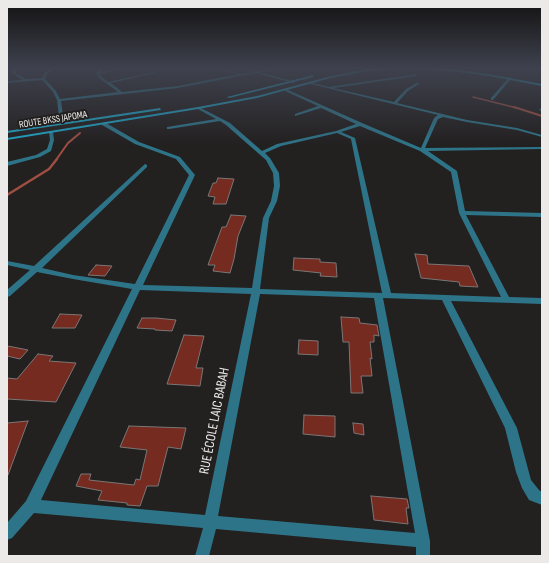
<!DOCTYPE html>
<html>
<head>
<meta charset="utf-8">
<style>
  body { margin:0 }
  #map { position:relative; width:549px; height:563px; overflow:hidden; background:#232020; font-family:"Sofia Sans Condensed",sans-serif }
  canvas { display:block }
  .frame { position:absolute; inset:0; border:8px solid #eceae9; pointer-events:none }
</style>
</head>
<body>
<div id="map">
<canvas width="549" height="563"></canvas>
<div class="frame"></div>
</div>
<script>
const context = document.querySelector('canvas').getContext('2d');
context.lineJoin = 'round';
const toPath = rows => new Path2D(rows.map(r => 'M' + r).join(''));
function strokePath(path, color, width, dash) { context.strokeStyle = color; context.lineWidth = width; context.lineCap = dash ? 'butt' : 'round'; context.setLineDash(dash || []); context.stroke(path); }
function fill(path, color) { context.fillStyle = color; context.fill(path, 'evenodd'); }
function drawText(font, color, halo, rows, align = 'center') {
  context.font = font + ' "Sofia Sans Condensed",sans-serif'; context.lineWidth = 4; context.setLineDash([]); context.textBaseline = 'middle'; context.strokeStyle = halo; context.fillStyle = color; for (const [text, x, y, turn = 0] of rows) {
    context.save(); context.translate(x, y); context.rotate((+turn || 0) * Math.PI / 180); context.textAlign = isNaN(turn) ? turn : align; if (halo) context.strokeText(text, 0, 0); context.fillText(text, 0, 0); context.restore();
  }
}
strokePath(toPath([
  [473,97,517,108]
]), '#9e4f42', 1.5);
strokePath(toPath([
  [514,107,542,116],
  [56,160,68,143,80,133]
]), '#9e4f42', 2);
strokePath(toPath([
  [7,195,49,169,57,159]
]), '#9e4f42', 2.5);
const building = toPath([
  [218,178,234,179,226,204,213,204,215,197,208,196,213,183,216,183,218,178],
  [231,215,246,216,238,236,234,259,230,273,213,271,215,265,208,265,222,227,226,227,231,215],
  [415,254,427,255,428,264,469,266,478,287,460,286,459,282,421,278,415,254],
  [294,258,320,259,320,262,336,263,337,277,320,276,321,273,293,270,294,258],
  [96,265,112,266,105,276,88,275,96,265],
  [60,314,82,315,75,328,52,328,60,314],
  [341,317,359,318,360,323,377,325,379,336,374,335,374,342,370,342,372,359,370,358,372,376,361,376,363,393,351,393,349,342,343,342,341,317],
  [142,318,156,318,176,320,172,331,155,330,155,329,137,328,142,318],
  [184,335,204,336,196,368,203,368,200,386,167,384,184,335],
  [299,340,318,341,318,355,298,354,299,340],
  [7,346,13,347,28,350,20,359,7,356,7,346],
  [38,354,53,356,49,361,76,363,56,402,7,399,7,378,17,379,38,354],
  [304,415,335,416,335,437,303,434,304,415],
  [28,421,8,475,7,475,7,423,28,421],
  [353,423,363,424,364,435,354,433,353,423],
  [129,426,186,428,181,449,168,447,158,486,147,486,140,506,127,505,127,503,98,500,102,491,76,486,81,474,91,474,89,480,134,485,136,479,140,480,147,450,120,447,129,426],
  [371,496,407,499,409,508,406,508,408,524,374,520,371,496]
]);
fill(building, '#762b20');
strokePath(building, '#7b7676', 1);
fill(toPath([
  [14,68,17,68,16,73,26,79,42,78,45,72,53,68,55,68,47,74,45,79,56,91,60,99,118,92,99,78,96,73,100,68,103,68,100,72,121,68,126,68,100,74,101,76,108,82,172,68,176,68,111,83,122,92,178,86,238,74,219,70,220,68,241,74,252,72,241,68,256,71,277,68,277,69,260,72,295,82,293,83,256,73,178,88,61,101,64,124,62,125,60,124,57,100,53,92,42,80,7,83,7,81,22,80,12,73,14,68],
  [537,68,542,68,542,69,539,69,537,68],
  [416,74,417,76,333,88,394,102,406,89,418,82,419,84,408,91,397,103,467,120,517,128,542,135,542,137,517,130,467,122,443,117,438,119,425,148,542,147,542,149,428,151,457,171,465,211,542,213,542,217,466,215,509,297,542,298,542,304,451,301,517,428,531,480,539,490,542,492,542,505,529,500,522,488,516,472,505,428,442,300,383,298,430,541,430,556,416,556,416,547,216,529,209,556,195,556,203,528,34,513,12,538,7,540,7,523,26,501,132,289,73,279,37,272,10,296,7,297,7,290,30,270,7,265,7,261,34,266,145,164,147,165,147,167,42,268,73,275,135,284,189,175,176,159,135,144,102,125,102,123,106,123,139,142,180,157,195,175,143,285,252,288,263,218,271,201,274,186,273,173,266,160,226,125,220,121,169,129,167,129,167,127,216,119,196,108,199,107,230,123,262,151,277,144,336,131,356,124,321,108,295,116,295,114,318,106,285,91,286,89,362,123,421,148,434,118,438,115,307,83,309,82,329,87,416,74],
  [360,126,420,151,451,172,459,213,501,297,391,293,355,138,341,132,360,126],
  [337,133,351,139,382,293,260,289,269,218,277,201,280,186,279,173,270,158,265,153,281,146,337,133],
  [140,290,251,294,205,515,41,500,140,290],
  [260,294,374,298,415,533,218,516,260,294],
  [509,77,512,78,493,100,491,100,491,98,509,77],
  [541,108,542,108,542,111,539,110,541,108],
  [51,131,53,132,54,140,51,151,40,157,7,166,7,162,36,155,47,149,50,140,49,132,51,131]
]), '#2e7488');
fill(toPath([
  [392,68,449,69,489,74,542,84,542,86,489,76,449,71,400,69,369,71,331,78,257,98,198,109,7,140,7,138,198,107,257,96,331,76,369,69,392,68],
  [313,75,314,77,229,98,227,97,313,75],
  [160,108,161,110,7,133,7,131,160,108]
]), '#20a3c4');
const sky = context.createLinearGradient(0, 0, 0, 146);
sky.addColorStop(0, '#131212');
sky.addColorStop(0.47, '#3f424e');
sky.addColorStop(1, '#3f424e00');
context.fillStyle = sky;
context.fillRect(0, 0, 549, 146);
drawText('10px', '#eceae9', '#232020', [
  ["ROUTE BKSS JAPOMA",53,120,-9]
]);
drawText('14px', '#eceae9', '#232020', [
  ["RUE ÉCOLE LAIC BABAH",215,421,-79]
]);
</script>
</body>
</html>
